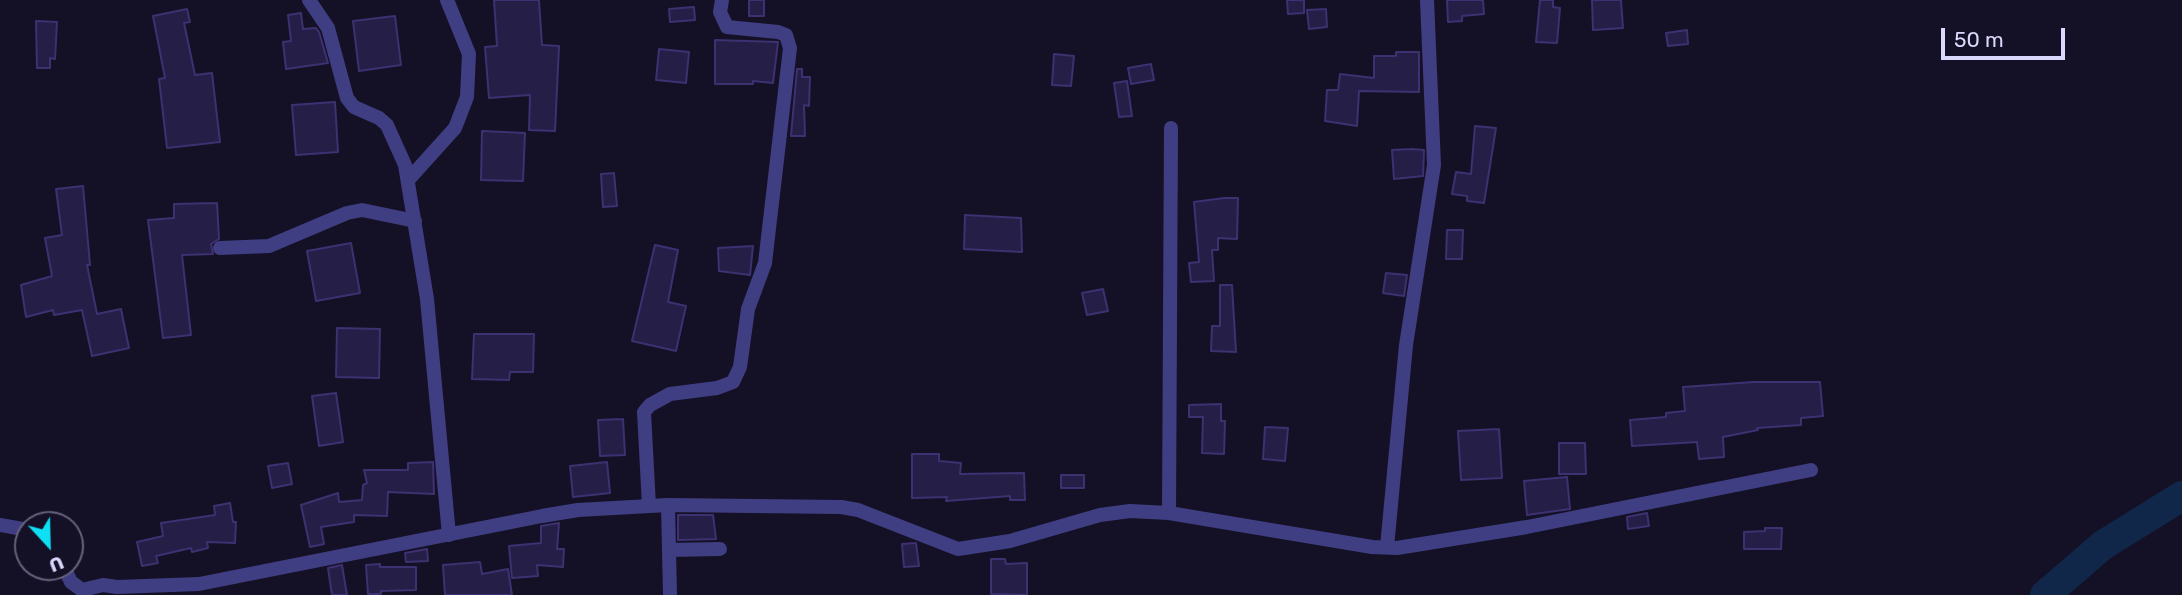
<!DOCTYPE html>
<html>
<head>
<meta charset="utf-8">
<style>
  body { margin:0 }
  #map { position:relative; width:2182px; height:595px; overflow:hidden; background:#141126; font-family:Rubik,sans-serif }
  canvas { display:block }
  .north { position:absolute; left:14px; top:511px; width:70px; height:70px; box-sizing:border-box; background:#141126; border:2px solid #64617c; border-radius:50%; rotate:158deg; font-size:19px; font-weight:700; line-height:28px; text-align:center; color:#dbd8fd }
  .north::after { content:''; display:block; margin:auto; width:24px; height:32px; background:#0edff3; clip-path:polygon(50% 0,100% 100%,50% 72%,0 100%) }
  .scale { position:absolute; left:1941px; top:28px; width:124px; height:32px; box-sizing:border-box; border:4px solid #dbd8fd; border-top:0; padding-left:9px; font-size:21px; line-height:24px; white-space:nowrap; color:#dbd8fd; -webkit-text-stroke:5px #141126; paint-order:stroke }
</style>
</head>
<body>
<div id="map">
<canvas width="2182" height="595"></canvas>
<div class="north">U</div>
<div class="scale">50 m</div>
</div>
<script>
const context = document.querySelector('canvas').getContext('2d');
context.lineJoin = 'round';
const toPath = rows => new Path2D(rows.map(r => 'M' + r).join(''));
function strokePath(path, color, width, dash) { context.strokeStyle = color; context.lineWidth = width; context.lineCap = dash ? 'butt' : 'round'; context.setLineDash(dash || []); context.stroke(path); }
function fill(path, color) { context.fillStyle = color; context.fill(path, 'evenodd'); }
strokePath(toPath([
  [2045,595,2103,545,2182,496]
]), '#11274a', 30);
const building = toPath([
  [494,0,539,0,542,45,559,46,555,131,529,130,530,95,489,98,485,47,497,46,494,0],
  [749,0,764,0,764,16,749,16,749,0],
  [1287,0,1304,0,1304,13,1288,14,1287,0],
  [1447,0,1483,0,1484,14,1462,16,1462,21,1448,22,1447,0],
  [1540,0,1553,0,1553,7,1560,8,1557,43,1536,42,1540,0],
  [1592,0,1621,0,1623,28,1593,30,1592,0],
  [694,7,695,20,670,22,669,9,694,7],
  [187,9,190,22,184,23,195,75,212,73,220,142,167,148,159,79,165,78,153,16,187,9],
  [1326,9,1327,27,1309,29,1307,10,1326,9],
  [301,13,303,29,316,28,319,32,328,63,286,69,283,42,291,41,288,15,301,13],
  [395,16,401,65,359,71,353,21,395,16],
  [36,21,57,22,55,59,50,58,50,68,37,68,36,21],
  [1687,30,1688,44,1668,46,1666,33,1687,30],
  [715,40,778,42,773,83,753,81,753,84,715,84,715,40],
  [659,49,689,52,686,83,656,80,659,49],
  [1396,52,1419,52,1419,92,1359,91,1357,126,1325,121,1327,90,1338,90,1340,74,1374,78,1374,56,1396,56,1396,52],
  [1054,54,1074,56,1071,86,1052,85,1054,54],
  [1151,64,1154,80,1131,84,1128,68,1151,64],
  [797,69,802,69,802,77,810,77,809,106,804,105,805,136,791,136,797,69],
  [1127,81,1132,116,1119,117,1114,83,1127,81],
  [335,102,338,152,296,155,292,105,335,102],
  [1475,126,1496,128,1484,203,1467,201,1467,196,1452,194,1456,172,1471,174,1475,126],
  [482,131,525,133,523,181,481,180,482,131],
  [1411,149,1424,150,1423,176,1394,179,1392,150,1411,149],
  [614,173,617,206,603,207,601,174,614,173],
  [83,186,90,265,87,265,97,314,121,309,129,348,92,356,82,310,54,315,53,310,26,317,21,285,52,276,45,238,62,235,56,189,83,186],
  [1224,198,1238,198,1237,239,1218,238,1218,250,1212,250,1214,281,1191,282,1189,263,1199,262,1194,202,1224,198],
  [217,203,219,239,211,244,213,254,182,255,191,335,163,338,148,220,174,218,174,204,217,203],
  [965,215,1021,218,1022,252,964,249,965,215],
  [1447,230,1463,230,1462,259,1446,259,1447,230],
  [351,243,360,293,316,301,307,251,351,243],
  [655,245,678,250,668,302,686,306,676,351,632,341,655,245],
  [753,246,750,275,719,271,718,248,753,246],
  [1386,273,1407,275,1404,296,1383,293,1386,273],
  [1220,285,1232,285,1236,352,1211,351,1212,326,1220,326,1220,285],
  [1103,289,1108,311,1087,315,1082,293,1103,289],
  [337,328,380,329,379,378,336,377,337,328],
  [474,334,534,334,533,372,510,372,509,380,472,379,474,334],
  [1754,382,1820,382,1823,416,1801,418,1801,425,1757,428,1758,430,1723,437,1724,457,1699,459,1697,442,1632,446,1630,420,1666,417,1666,413,1685,411,1683,387,1754,382],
  [336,393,343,442,319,446,312,396,336,393],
  [1221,404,1221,421,1225,421,1224,454,1202,453,1203,417,1189,417,1189,405,1221,404],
  [623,419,625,455,600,456,598,420,623,419],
  [1265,427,1288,428,1285,461,1263,459,1265,427],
  [1499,429,1502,478,1461,480,1458,431,1499,429],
  [1559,443,1585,443,1586,474,1559,474,1559,443],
  [912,454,939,454,939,461,961,463,960,474,1024,473,1025,500,1010,500,1010,496,946,501,947,497,912,498,912,454],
  [433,462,434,494,388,492,387,516,354,515,354,522,321,527,324,544,310,547,301,505,338,493,339,502,362,500,363,485,367,483,364,470,408,470,408,463,433,462],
  [607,462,610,493,573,497,570,466,607,462],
  [288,463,292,484,272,488,268,466,288,463],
  [1061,475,1084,475,1084,488,1061,488,1061,475],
  [1567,477,1570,509,1527,515,1524,481,1567,477],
  [230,503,233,522,236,522,235,543,207,542,208,548,192,552,191,548,156,556,158,563,142,566,137,542,163,536,161,523,215,515,214,506,230,503],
  [1647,513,1649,526,1628,529,1627,517,1647,513],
  [678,515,713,515,716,539,678,540,678,515],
  [559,523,557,549,564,549,563,567,537,565,538,576,512,578,509,546,541,543,541,526,559,523],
  [1765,528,1782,528,1781,549,1744,549,1744,532,1765,531,1765,528],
  [916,543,919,566,904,567,902,544,916,543],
  [427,549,428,561,406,562,405,553,427,549],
  [991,559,1005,559,1006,564,1027,563,1027,595,991,594,991,559],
  [480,562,482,574,508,569,512,595,445,595,443,565,480,562],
  [380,564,380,567,416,567,416,590,381,591,381,594,368,594,366,565,380,564],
  [342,565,347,595,332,595,328,568,342,565]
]);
fill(building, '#251e46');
strokePath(building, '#3d3171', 2);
strokePath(toPath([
  [309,0,328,28,347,98,354,107,379,118,387,125,405,165,427,299,449,535],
  [409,179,455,128,467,97,469,54,447,0],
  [220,248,269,246,347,213,362,210,415,221],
  [668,505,670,595],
  [649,506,644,412,650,405,670,394,717,388,733,382,740,367,748,309,765,263,790,48,786,35,778,32,727,27,720,12,722,0],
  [1169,513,1171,128],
  [0,525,28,530],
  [1387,547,1406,345,1434,165,1427,0],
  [669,550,720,549],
  [64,567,71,582,82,590,83,595],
  [82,590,103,585,117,587,199,584,542,516,578,510,668,505,841,507,858,510,958,549,1010,541,1100,515,1130,511,1169,513,1372,547,1397,548,1527,527,1811,470]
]), '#403e82', 14);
</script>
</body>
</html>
